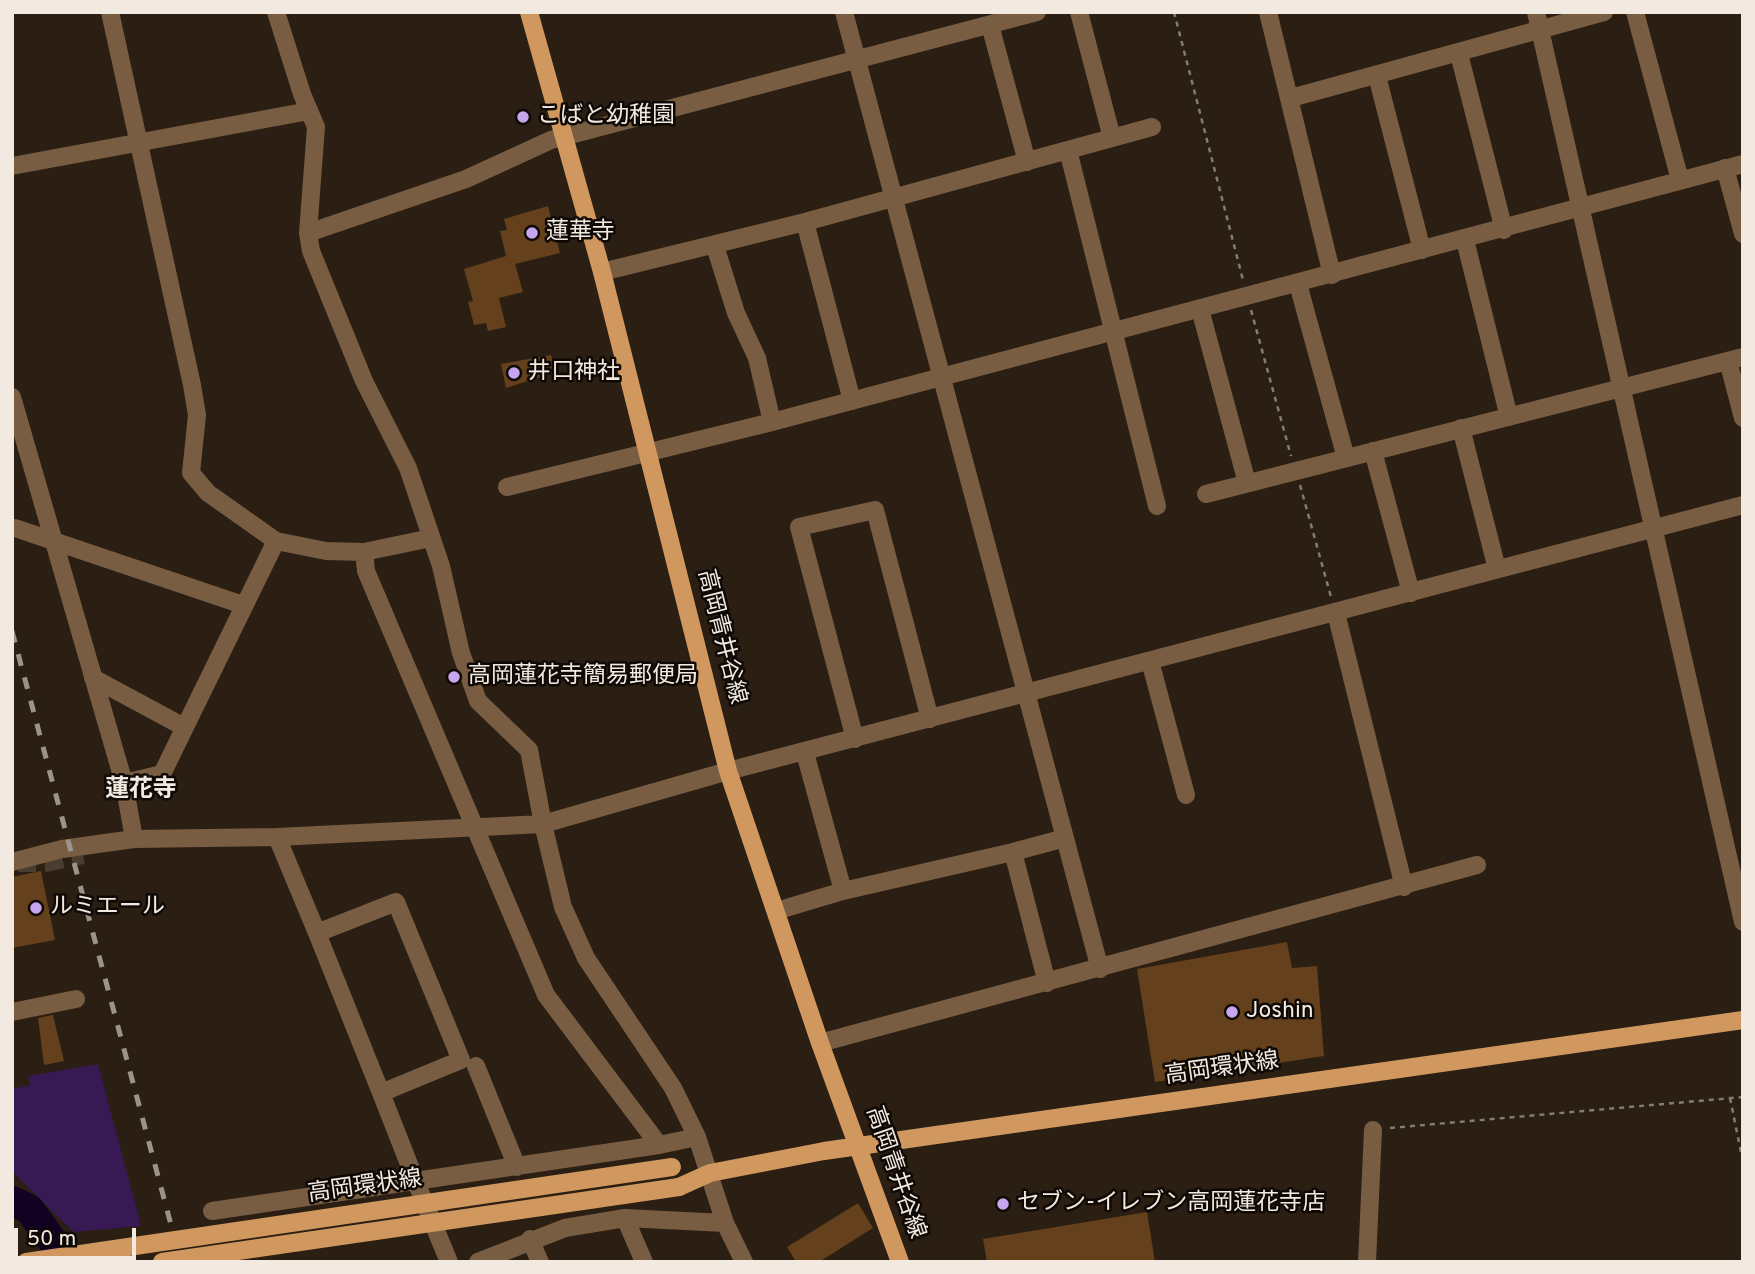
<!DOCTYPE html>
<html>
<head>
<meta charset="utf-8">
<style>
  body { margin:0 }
  #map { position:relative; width:1755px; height:1274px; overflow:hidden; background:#2b1e12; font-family:Overpass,sans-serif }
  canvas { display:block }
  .frame { position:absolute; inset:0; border:14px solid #f2e9e1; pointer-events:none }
  .scale { position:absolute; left:14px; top:1228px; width:122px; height:32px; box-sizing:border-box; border:4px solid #f2e9e1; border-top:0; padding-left:9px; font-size:21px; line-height:24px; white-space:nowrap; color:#f2e9e1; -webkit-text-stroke:5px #0f0905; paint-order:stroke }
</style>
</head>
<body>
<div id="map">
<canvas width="1755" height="1274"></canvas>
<div class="frame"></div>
<div class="scale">50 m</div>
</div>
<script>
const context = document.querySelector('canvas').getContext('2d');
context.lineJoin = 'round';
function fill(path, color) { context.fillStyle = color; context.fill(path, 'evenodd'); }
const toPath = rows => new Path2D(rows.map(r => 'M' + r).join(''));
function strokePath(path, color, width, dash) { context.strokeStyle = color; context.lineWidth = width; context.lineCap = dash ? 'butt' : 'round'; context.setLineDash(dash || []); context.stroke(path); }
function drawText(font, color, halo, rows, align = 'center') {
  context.font = font + ' Overpass,"Noto Sans JP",sans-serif'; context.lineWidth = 5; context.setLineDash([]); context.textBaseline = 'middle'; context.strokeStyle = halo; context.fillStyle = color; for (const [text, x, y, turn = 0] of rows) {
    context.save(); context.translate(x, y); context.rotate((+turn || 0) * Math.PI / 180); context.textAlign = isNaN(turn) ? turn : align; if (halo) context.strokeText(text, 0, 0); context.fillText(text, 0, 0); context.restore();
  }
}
fill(toPath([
  [98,1064,141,1226,73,1232,12,1171,12,1089,30,1085,28,1076]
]), '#371953');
strokePath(toPath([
  [12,1201,29,1209,68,1262]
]), '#120122', 30);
fill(toPath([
  [548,206,560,253,515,264,523,292,499,298,506,327,488,331,486,323,474,325,468,302,473,301,464,269,506,256,500,231,507,230,504,219],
  [551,355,556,372,506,388,501,364],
  [41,871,55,940,12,948,12,877],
  [1287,942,1292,968,1317,966,1324,1056,1155,1082,1137,969],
  [53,1015,64,1061,44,1065,38,1018],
  [858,1203,873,1228,819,1262,796,1262,787,1247],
  [1147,1212,1155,1262,987,1262,983,1239]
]), '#64411c');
strokePath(toPath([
  [18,863,46,863,83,855]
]), '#493c31', 18, [18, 9]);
strokePath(toPath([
  [1174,12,1243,280],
  [1251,310,1291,456],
  [1300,485,1331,597],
  [1730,1098,1743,1162],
  [1390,1128,1743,1097]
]), '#867b71', 2.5, [5, 5]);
strokePath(toPath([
  [110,12,192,385,197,415,191,473,208,493,276,541,326,551,364,552,431,538],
  [276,12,302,94,316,127,308,233,311,251,364,381,408,468,441,566,461,653,478,701,529,750,543,824,563,907,586,958,673,1088,697,1137,725,1223,744,1262],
  [844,12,1100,969],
  [1079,12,1112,138],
  [1268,12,1332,275],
  [1536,12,1743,922],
  [1635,12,1680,180],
  [990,25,1027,162],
  [1459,54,1504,230],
  [1377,76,1422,250],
  [1291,98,1604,12],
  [1068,150,1157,506],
  [12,166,309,111],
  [1725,168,1743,234],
  [805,222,852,401],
  [308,233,466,179,551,140,1037,12],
  [1465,240,1509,417],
  [715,246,736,313,757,358,772,422],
  [602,272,805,222,1152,127],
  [1298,284,1346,458],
  [1200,309,1247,483],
  [1728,361,1743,418],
  [12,397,124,783,134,839],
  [1461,428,1497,569],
  [1373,451,1411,593],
  [507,487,772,422,1743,164],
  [1206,494,1743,357],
  [15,528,243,605],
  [364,552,366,571,546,995,659,1145,697,1137],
  [1336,613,1404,887],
  [1150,661,1186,795],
  [93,678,184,727],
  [855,739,799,527,875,510,930,719],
  [805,753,843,891,1013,852],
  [124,783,162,774,276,541],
  [277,837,317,933],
  [12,862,62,849,134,839,277,837,543,824,728,771,1743,505],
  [776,911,843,891],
  [1047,983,1013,852,1065,838],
  [12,1012,76,999],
  [820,1043,1477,865],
  [476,1066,517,1167],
  [381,1093,461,1060,396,902,317,933,381,1093,416,1182,449,1262],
  [212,1211,659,1145],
  [625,1218,644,1262],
  [530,1239,540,1262],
  [478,1262,565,1228,625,1218,725,1223],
  [1367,1262,1373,1130]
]), '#785d42', 18);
strokePath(toPath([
  [529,12,602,272,728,771,820,1043,900,1262],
  [679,1187,710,1173,824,1151,1743,1020]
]), '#d0985f', 18);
strokePath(toPath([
  [12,631,181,1262]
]), '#9d9389', 5, [12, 12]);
strokePath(toPath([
  [26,1262,672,1167],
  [162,1262,679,1187]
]), '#d0985f', 18);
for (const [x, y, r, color] of [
  [523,117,7,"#c7a6ef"],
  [532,233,7,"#c7a6ef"],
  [514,373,7,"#c7a6ef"],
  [454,677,7,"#c7a6ef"],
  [36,908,7,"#c7a6ef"],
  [1232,1012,7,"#c7a6ef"],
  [1003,1204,7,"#c7a6ef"]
]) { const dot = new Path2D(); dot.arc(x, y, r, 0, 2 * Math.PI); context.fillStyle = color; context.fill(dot); strokePath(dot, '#0f0905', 2.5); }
drawText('23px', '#f2e9e1', '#0f0905', [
  ["こばと幼稚園",537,117],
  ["蓮華寺",546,233],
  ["井口神社",528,373],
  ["高岡蓮花寺簡易郵便局",468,677],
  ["ルミエール",50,908],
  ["Joshin",1246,1012],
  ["セブン-イレブン高岡蓮花寺店",1017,1204]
], 'left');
drawText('23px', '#f2e9e1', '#0f0905', [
  ["高岡青井谷線",720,637,76],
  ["高岡環状線",1222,1070,-8],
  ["高岡青井谷線",894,1173,71],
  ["高岡環状線",365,1188,-8]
]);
drawText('bold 24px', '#f2e9e1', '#0f0905', [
  ["蓮花寺",141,791]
]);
</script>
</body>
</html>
